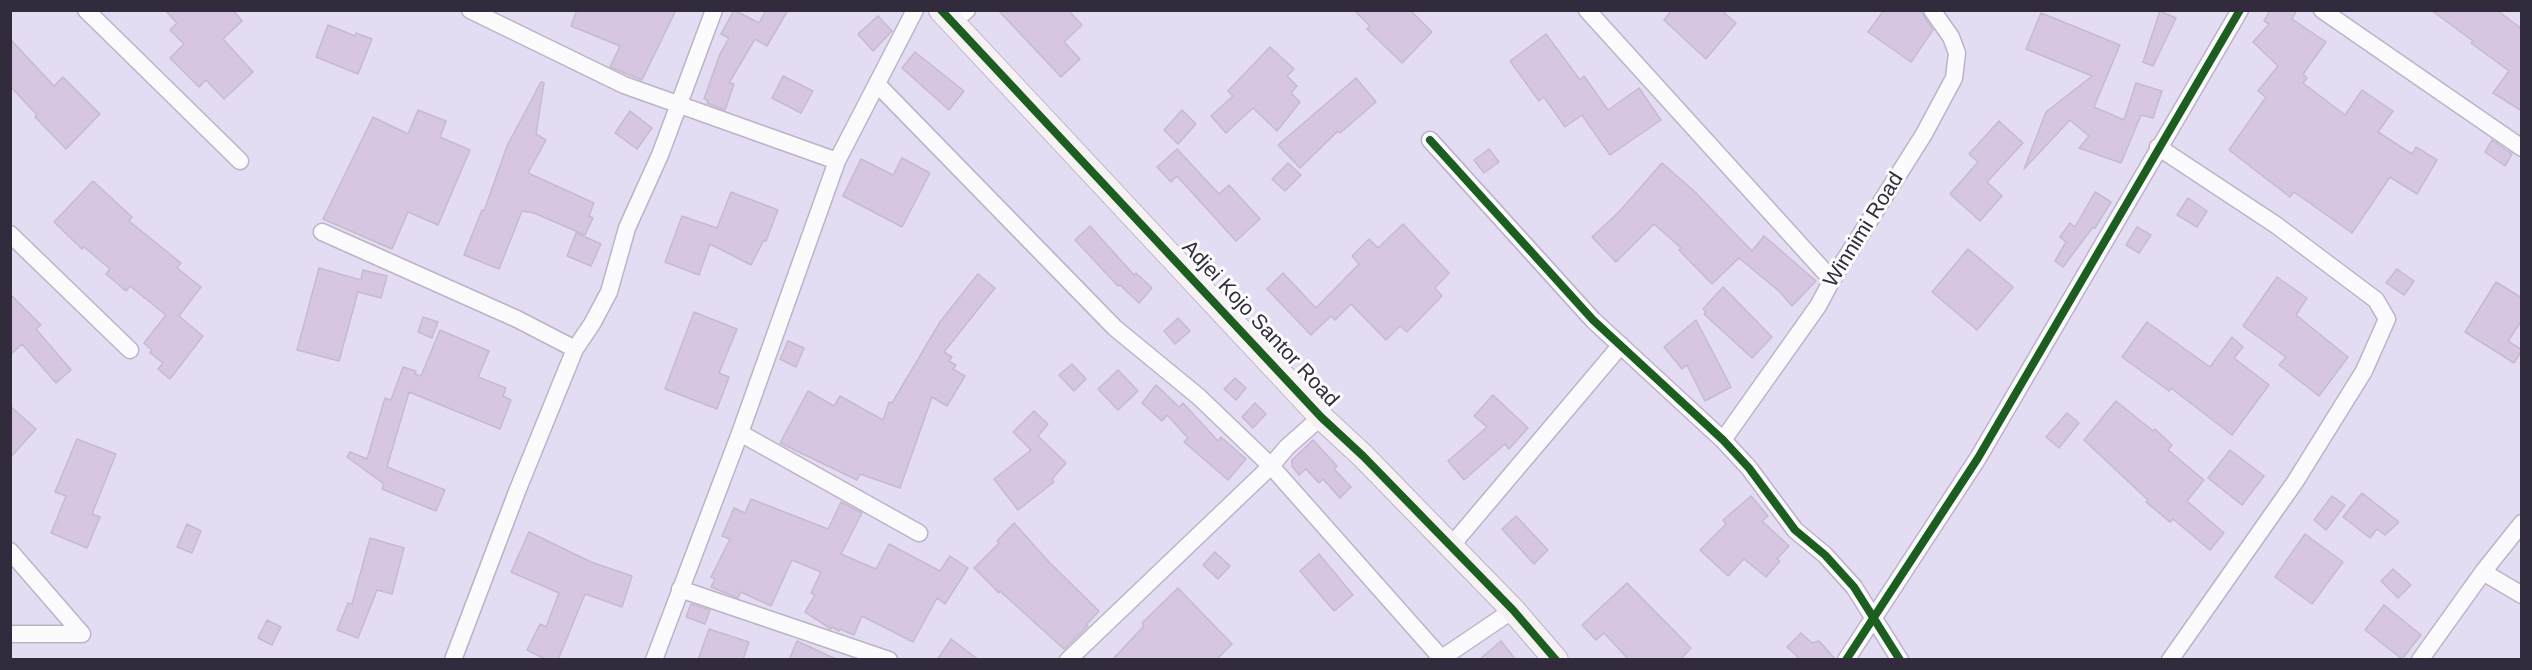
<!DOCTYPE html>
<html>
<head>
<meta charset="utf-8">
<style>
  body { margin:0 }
  #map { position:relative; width:2532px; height:670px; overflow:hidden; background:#e4dcf2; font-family:Helvetica,sans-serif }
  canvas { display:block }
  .frame { position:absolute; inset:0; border:12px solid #312b3d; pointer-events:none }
</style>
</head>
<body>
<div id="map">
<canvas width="2532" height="670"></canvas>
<div class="frame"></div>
</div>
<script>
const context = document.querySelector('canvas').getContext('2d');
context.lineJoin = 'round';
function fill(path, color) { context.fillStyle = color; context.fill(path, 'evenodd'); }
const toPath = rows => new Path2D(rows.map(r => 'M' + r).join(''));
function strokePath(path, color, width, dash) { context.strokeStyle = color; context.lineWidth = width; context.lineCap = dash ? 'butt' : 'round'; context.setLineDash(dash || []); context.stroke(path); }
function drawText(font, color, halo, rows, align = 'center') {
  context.font = font + ' Helvetica,sans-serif'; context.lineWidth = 6; context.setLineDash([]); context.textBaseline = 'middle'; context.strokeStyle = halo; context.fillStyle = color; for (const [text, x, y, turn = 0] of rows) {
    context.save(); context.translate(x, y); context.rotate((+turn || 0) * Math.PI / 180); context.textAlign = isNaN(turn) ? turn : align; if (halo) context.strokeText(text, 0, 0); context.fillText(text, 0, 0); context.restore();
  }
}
const building = toPath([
  [165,10,233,10,242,21,223,39,253,72,224,99,206,80,199,87,170,58,184,44,170,30,177,23,165,10],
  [577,10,676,10,642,80,610,67,620,46,571,26,577,10],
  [734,10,759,23,766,10,788,10,767,46,755,39,729,83,734,84,725,110,707,103,708,100,704,99,720,54,729,38,721,34,734,10],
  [998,10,1068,10,1082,25,1064,42,1080,59,1061,77,998,10],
  [1354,10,1410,10,1432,32,1402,63,1367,29,1370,26,1354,10],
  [1672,10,1721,10,1736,23,1706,59,1664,20,1672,10],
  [1884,10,1920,10,1933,30,1911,62,1868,32,1884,10],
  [2270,10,2297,10,2292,19,2326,42,2303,74,2307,78,2303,83,2345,115,2362,90,2393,111,2378,132,2412,154,2416,147,2437,160,2417,194,2390,177,2352,233,2294,192,2290,197,2229,150,2266,97,2258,91,2278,66,2253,42,2269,24,2264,21,2270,10],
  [2431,10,2497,10,2522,29,2522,111,2493,93,2509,71,2471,43,2473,41,2431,10],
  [2160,11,2176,18,2153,66,2143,62,2160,11],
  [2041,13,2120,45,2094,107,2124,120,2136,83,2162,91,2153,118,2141,115,2121,163,2079,148,2089,136,2070,120,2024,169,2046,112,2092,76,2026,49,2041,13],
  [878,16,892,31,873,51,858,34,878,16],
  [328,25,355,36,356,33,372,39,358,74,316,57,328,25],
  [1546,34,1580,80,1584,76,1608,110,1639,88,1661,120,1610,155,1582,115,1565,127,1544,97,1539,101,1510,61,1546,34],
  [10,39,54,86,63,77,100,114,66,149,35,117,37,115,10,86,10,39],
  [1270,47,1294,69,1287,76,1297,86,1291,93,1300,102,1277,131,1253,108,1226,133,1211,116,1233,96,1228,91,1270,47],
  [915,52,964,91,949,110,902,68,915,52],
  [783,76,813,91,801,113,772,98,783,76],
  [1356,78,1376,102,1340,133,1338,131,1300,168,1278,145,1356,78],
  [541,82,544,83,536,134,546,140,528,173,594,203,589,216,593,218,585,235,534,213,522,211,499,269,464,255,482,210,484,211,507,146,541,82],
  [418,110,446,121,440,137,470,150,438,225,408,212,392,249,323,219,373,117,408,134,418,110],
  [1182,110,1196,124,1178,144,1164,130,1182,110],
  [630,111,652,128,637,149,615,133,630,111],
  [1999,121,2023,143,1987,182,2002,196,1980,221,1950,194,1978,162,1969,154,1999,121],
  [2492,140,2512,154,2505,166,2485,152,2492,140],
  [1177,149,1219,194,1229,185,1260,219,1236,241,1177,176,1171,182,1157,167,1177,149],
  [1489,149,1499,162,1484,173,1474,160,1489,149],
  [902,158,930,173,902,227,843,196,861,159,893,175,902,158],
  [1288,163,1301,175,1285,191,1272,179,1288,163],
  [1662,163,1694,191,1752,251,1764,236,1816,281,1792,306,1780,292,1739,258,1712,284,1679,250,1681,248,1654,224,1616,262,1592,237,1619,212,1662,163],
  [93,181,132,217,129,221,181,263,177,268,201,287,179,316,203,336,170,379,158,369,163,363,150,353,152,350,144,343,166,315,130,286,126,291,106,274,110,269,84,247,82,249,54,222,93,181],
  [731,192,778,210,766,241,764,240,751,265,710,244,699,275,665,262,682,216,717,228,731,192],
  [2095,192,2111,202,2095,228,2093,227,2063,267,2055,261,2066,242,2060,237,2070,223,2075,227,2095,192],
  [2188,198,2207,211,2197,227,2177,215,2188,198],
  [1403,224,1449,273,1435,288,1442,296,1407,332,1400,326,1386,340,1351,304,1335,320,1331,316,1311,335,1267,289,1283,273,1316,308,1359,264,1352,256,1369,239,1378,248,1403,224],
  [1090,226,1134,275,1136,273,1152,288,1139,303,1120,285,1118,286,1075,240,1090,226],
  [2137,227,2151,235,2139,253,2126,245,2137,227],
  [576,233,601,244,591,266,567,256,576,233],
  [1968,249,2013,287,1977,330,1932,292,1968,249],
  [319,268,361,280,363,270,387,276,381,298,358,292,339,361,297,350,319,268],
  [2397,269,2414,281,2404,295,2386,283,2397,269],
  [978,274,995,288,944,352,952,357,949,361,956,365,953,369,965,376,947,406,932,397,900,488,860,474,857,480,780,443,808,391,834,406,840,396,883,420,889,402,892,403,940,322,978,274],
  [2277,277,2307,298,2296,315,2348,357,2319,396,2279,365,2286,357,2243,326,2277,277],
  [2496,282,2522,298,2522,320,2508,341,2522,350,2514,363,2465,332,2496,282],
  [1723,287,1772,337,1752,358,1704,314,1706,312,1703,309,1723,287],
  [10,294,41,325,36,329,71,370,56,383,22,344,10,355,10,294],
  [694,312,737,329,719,373,729,377,717,409,665,389,694,312],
  [423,317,438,322,432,338,418,332,423,317],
  [1178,318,1190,331,1175,344,1164,331,1178,318],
  [1696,320,1731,387,1705,401,1687,365,1682,369,1664,347,1696,320],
  [2147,322,2210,367,2232,337,2243,347,2234,358,2269,385,2232,435,2171,388,2169,391,2122,357,2147,322],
  [440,330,489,351,478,377,506,388,503,396,511,400,500,429,409,392,387,467,445,490,436,511,382,489,384,484,347,457,350,452,367,459,385,398,391,400,403,367,416,371,415,374,421,376,440,330],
  [788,341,804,348,796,367,780,359,788,341],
  [1072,364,1086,379,1074,391,1059,375,1072,364],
  [1118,370,1138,391,1118,410,1098,389,1118,370],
  [1235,378,1246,388,1236,400,1224,389,1235,378],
  [1156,385,1179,407,1183,403,1218,441,1221,437,1246,459,1228,480,1184,442,1188,438,1167,415,1162,421,1142,403,1156,385],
  [1493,395,1528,428,1509,449,1505,444,1464,480,1448,461,1487,427,1474,416,1493,395],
  [2116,401,2153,431,2155,429,2172,445,2168,450,2204,480,2187,501,2224,533,2210,550,2173,519,2170,522,2146,502,2148,500,2084,440,2116,401],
  [1255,403,1266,414,1253,428,1242,417,1255,403],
  [10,406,36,429,10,458,10,406],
  [1034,411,1048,424,1038,436,1066,463,1052,479,1054,482,1018,510,994,479,1031,450,1013,432,1034,411],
  [2067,413,2079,423,2059,448,2046,437,2067,413],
  [77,439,116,454,92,514,100,517,87,548,51,533,66,496,55,492,77,439],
  [1313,440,1337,466,1334,469,1351,487,1340,498,1323,479,1319,483,1306,469,1299,475,1292,466,1292,460,1313,440],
  [2230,450,2264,476,2242,505,2208,478,2230,450],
  [2362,493,2399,522,2385,535,2377,529,2370,538,2343,517,2362,493],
  [1751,496,1768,516,1762,521,1789,546,1777,559,1780,561,1766,577,1744,559,1728,576,1700,550,1726,524,1723,520,1751,496],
  [2332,496,2345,505,2326,530,2314,520,2332,496],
  [751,499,828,529,841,502,862,513,841,554,876,569,889,544,940,571,950,556,968,568,945,604,937,598,913,642,862,616,854,635,840,629,839,631,832,627,831,629,805,612,815,595,811,593,821,572,792,560,771,606,741,592,738,598,711,587,715,579,711,577,730,539,722,536,734,508,745,513,751,499],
  [1516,516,1548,550,1534,564,1502,529,1516,516],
  [1014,523,1049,562,1099,611,1086,625,1088,626,1064,649,1000,591,999,593,974,568,999,543,997,541,1014,523],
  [187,524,201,531,192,553,177,547,187,524],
  [529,532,591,562,632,576,622,607,585,594,558,660,547,660,527,650,540,624,546,627,559,593,511,572,529,532],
  [2305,534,2343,562,2312,604,2275,577,2305,534],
  [370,538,404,548,392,594,377,590,358,638,337,630,348,603,352,604,370,538],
  [1215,552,1230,566,1218,579,1203,565,1215,552],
  [1319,554,1353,595,1334,611,1300,571,1319,554],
  [2393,569,2411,585,2398,598,2381,581,2393,569],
  [1627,583,1691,648,1680,660,1629,660,1604,633,1596,640,1582,625,1627,583],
  [1178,588,1232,644,1216,660,1112,660,1144,626,1142,623,1178,588],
  [691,604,710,610,705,624,686,617,691,604],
  [2384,605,2421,635,2402,659,2365,630,2384,605],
  [267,620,281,627,272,645,258,638,267,620],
  [709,629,749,642,743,660,698,660,709,629],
  [1801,633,1812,643,1819,641,1836,660,1796,660,1798,657,1787,647,1801,633],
  [951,639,979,660,937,660,951,639],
  [797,641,838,660,789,660,797,641],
  [1501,641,1516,660,1479,660,1501,641]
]);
fill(building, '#d7c6e1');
strokePath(building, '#c5bbcd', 1.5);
const street = toPath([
  [86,10,240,161],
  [470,10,624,85,837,161],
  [1587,10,1832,280],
  [2322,10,2522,148],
  [951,23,967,10],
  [877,84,1115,328,1199,397,1271,466,1443,660],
  [1430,140,1593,320,1723,440,1749,468,1795,530,1825,555,1854,587,1900,660],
  [2158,147,2276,225,2376,300,2387,319,2364,371,2295,482,2170,660],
  [322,232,517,319,575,349,592,324,609,292,627,228,660,155,714,10],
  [10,234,130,350],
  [740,433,919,533],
  [1723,440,1818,306,1832,280,1924,134,1954,78,1957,53,1951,37,1932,10],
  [1451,546,1621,345],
  [10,551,82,634],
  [2483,572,2522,595],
  [680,589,889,660],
  [10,634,82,634],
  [453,660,518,489,575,349],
  [654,660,740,433,837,161,915,10],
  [1068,660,1271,466,1287,447,1321,417],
  [1439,660,1513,610],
  [1846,660,1978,458,2240,10],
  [2420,660,2483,572,2522,523]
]);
const secondary = toPath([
  [941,10,1321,417,1363,456,1513,610,1556,660]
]);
strokePath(street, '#bbb4c7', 19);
strokePath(secondary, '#bbb4c7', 26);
strokePath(street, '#fbfafd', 16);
strokePath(secondary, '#f6f2f4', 24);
strokePath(toPath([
  [941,10,1321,417,1363,456,1513,610,1556,660],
  [1430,140,1593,320,1723,440,1749,468,1795,530,1825,555,1854,587,1900,660],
  [1846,660,1978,458,2240,10]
]), '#1b5e20', 8);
drawText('21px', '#312b3d', '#fcfcfc', [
  ["Winnimi Road",1864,230,-58],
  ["Adjei Kojo Santor Road",1260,324,47]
]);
</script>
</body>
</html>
